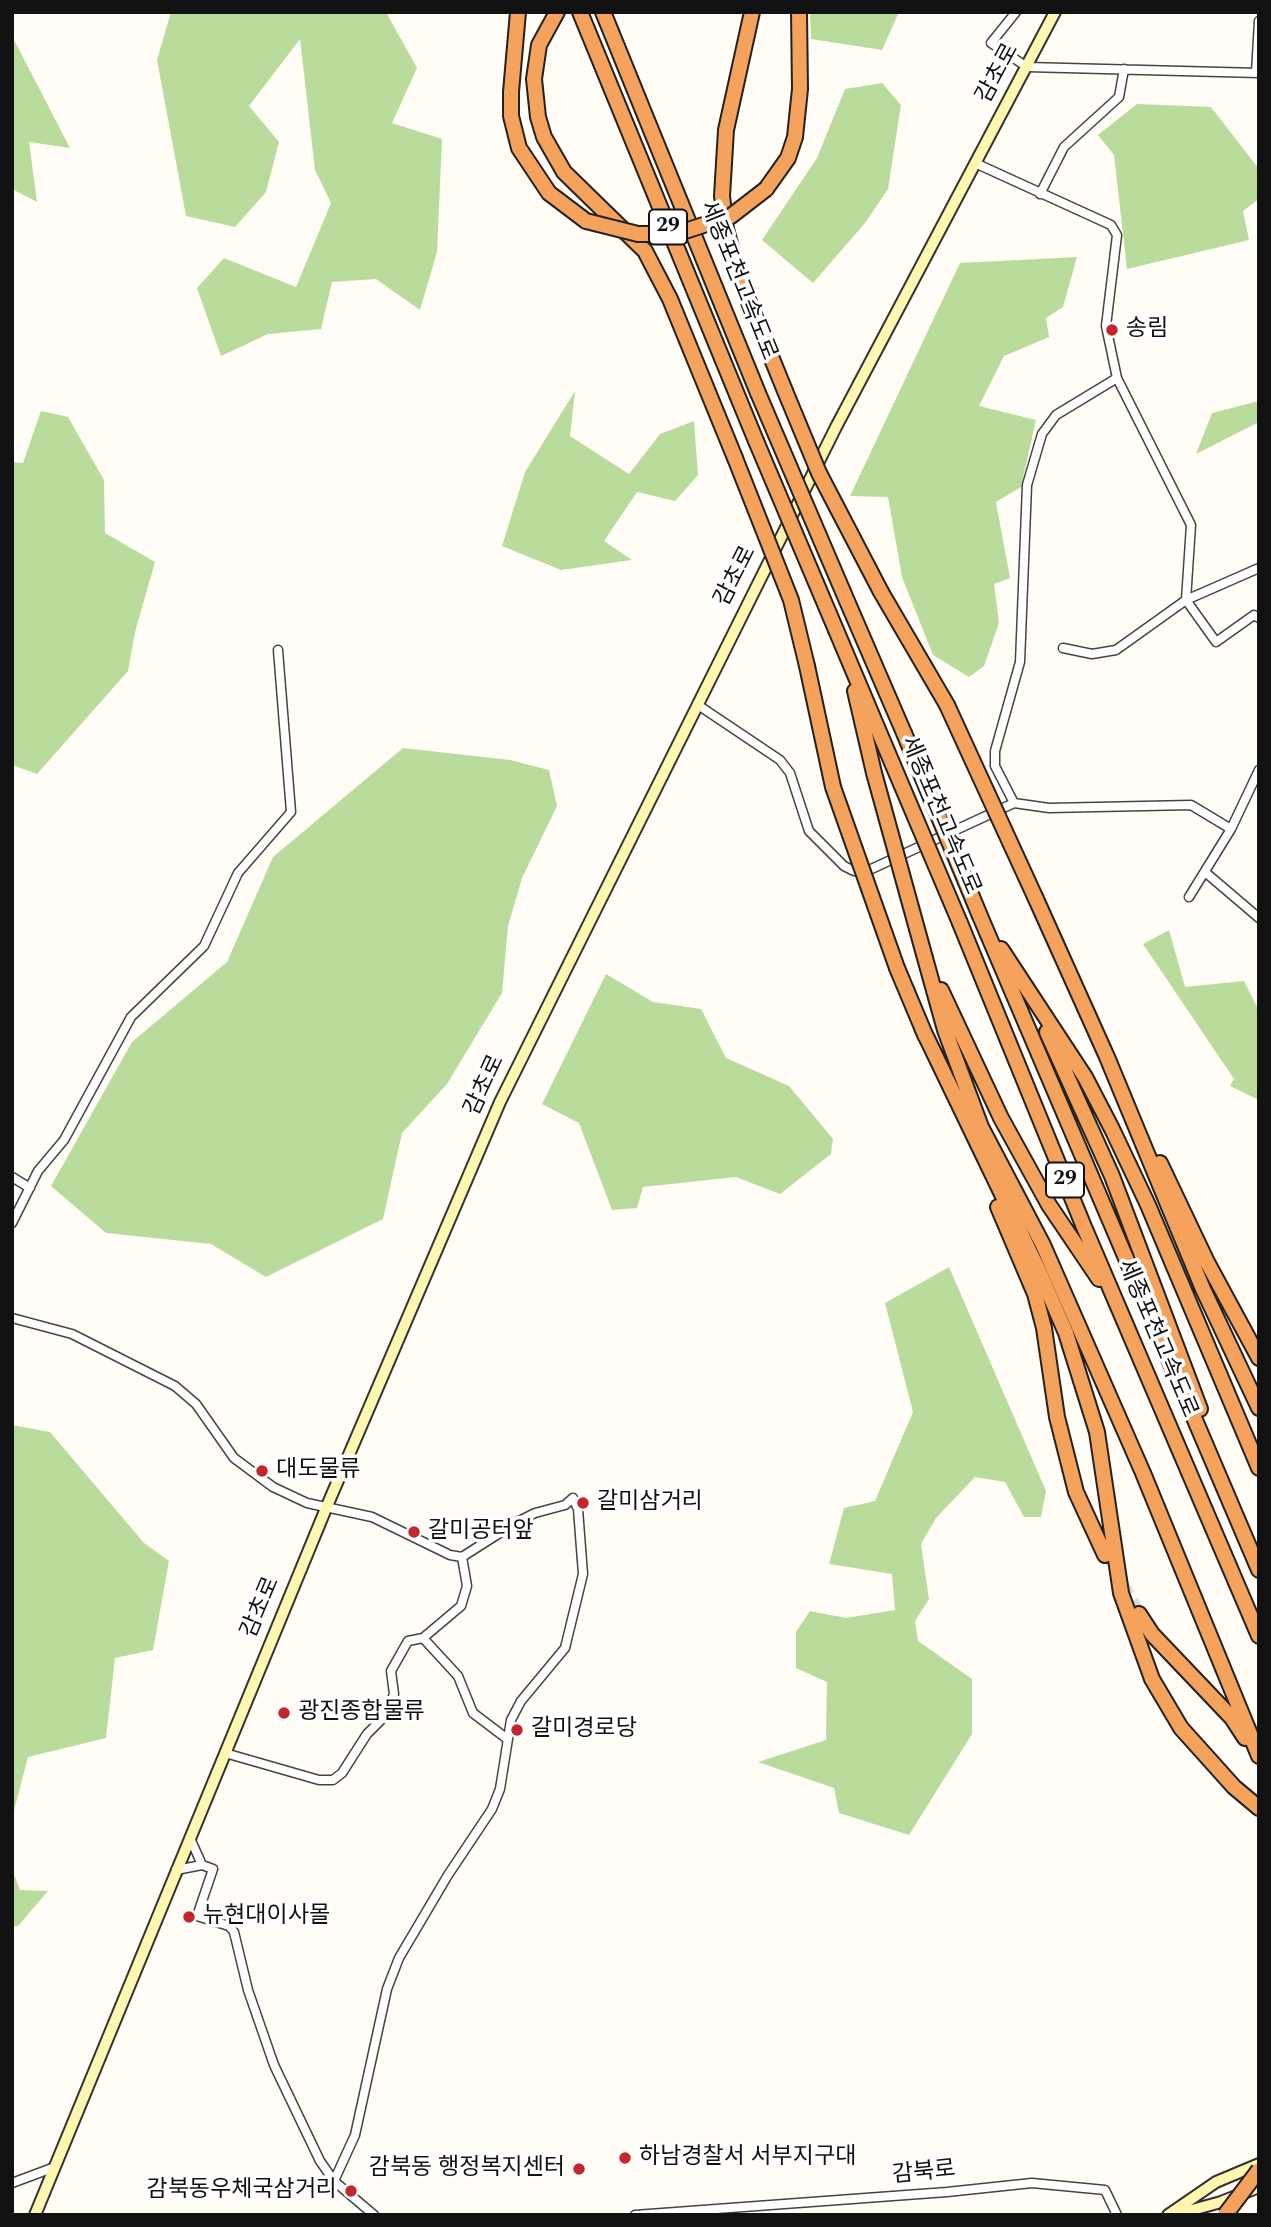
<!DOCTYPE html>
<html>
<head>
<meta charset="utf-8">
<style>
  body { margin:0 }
  #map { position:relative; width:1271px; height:2227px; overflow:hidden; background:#fffdf5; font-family:Spectral,serif }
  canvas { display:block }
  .frame { position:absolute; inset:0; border:14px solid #111; pointer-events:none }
</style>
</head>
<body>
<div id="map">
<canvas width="1271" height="2227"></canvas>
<div class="frame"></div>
</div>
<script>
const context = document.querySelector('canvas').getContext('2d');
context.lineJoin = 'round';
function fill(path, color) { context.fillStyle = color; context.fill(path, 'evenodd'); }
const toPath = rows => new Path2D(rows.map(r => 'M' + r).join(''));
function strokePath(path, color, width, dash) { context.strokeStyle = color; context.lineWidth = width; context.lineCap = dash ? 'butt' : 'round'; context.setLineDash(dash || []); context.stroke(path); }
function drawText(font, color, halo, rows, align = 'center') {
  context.font = font + ' Spectral,"Noto Sans KR",serif'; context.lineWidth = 7; context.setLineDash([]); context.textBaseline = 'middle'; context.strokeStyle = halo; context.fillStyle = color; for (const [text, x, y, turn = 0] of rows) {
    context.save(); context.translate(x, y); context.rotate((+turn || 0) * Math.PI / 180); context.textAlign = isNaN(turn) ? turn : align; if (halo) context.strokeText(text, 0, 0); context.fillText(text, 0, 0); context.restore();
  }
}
fill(toPath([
  [171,12,386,12,417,68,392,123,442,139,437,252,420,310,376,279,332,282,321,329,268,334,221,356,197,288,224,258,296,287,331,203,315,170,300,39,249,106,279,142,266,192,235,227,186,216,157,60],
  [810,12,899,12,882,50,811,39],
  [12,36,70,148,29,142,37,202,12,189],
  [882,83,901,105,888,189,865,223,813,283,762,240,817,158,845,89],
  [1137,104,1211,107,1259,169,1259,199,1243,211,1249,240,1127,269,1114,155,1098,135],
  [1077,257,1063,307,1046,318,1049,337,1004,356,979,406,1036,420,1021,487,996,502,1010,578,994,584,999,623,984,666,969,677,933,655,902,577,888,497,850,496,960,263],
  [575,391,570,436,629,474,660,434,694,421,698,475,675,501,637,492,604,541,632,560,561,570,502,546,525,472],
  [1259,401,1259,426,1257,423,1196,454,1212,413],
  [41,411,68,417,104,480,105,533,155,562,135,632,128,671,37,774,12,765,12,462,23,463],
  [403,748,510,760,549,770,557,806,522,878,508,926,502,993,447,1084,402,1133,383,1219,266,1277,211,1244,106,1233,51,1186,132,1042,227,962,273,857],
  [1169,930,1185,987,1244,981,1259,1011,1259,1100,1230,1086,1234,1079,1143,944],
  [606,974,653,1002,701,1009,726,1058,789,1086,833,1139,831,1154,780,1194,736,1177,643,1187,637,1208,612,1210,579,1123,542,1104],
  [949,1267,1046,1491,1041,1517,1024,1517,1005,1482,975,1477,936,1518,921,1544,929,1599,915,1621,918,1641,972,1679,972,1734,909,1835,839,1813,834,1788,758,1762,826,1740,827,1682,796,1668,796,1632,810,1611,846,1618,895,1610,892,1574,829,1564,844,1508,875,1501,913,1412,885,1303],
  [12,1425,50,1432,144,1543,169,1561,153,1650,115,1658,106,1738,28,1757,12,1818],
  [12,1869,20,1890,48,1891,18,1926,12,1927]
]), '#b9dc9c');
strokePath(toPath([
  [1121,1583,1139,1614]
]), '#dbdad3', 14, [14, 7]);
const street = toPath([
  [1016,12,991,43,1027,67,1259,73],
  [1256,73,1259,21],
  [1040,194,1064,147,1119,97,1124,69],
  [1117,378,1191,525,1186,600,1216,642,1254,615,1259,618],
  [1063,648,1092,654,1116,650,1186,600,1259,568],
  [698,705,780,760,790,773,809,831,844,866,854,871,867,871,1014,803,995,766,995,751,1020,662,1027,485,1042,434,1056,415,1117,378,1106,326,1117,235,1111,225,975,163],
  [1014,803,1049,808,1191,805,1231,829,1259,770],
  [1205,872,1259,918],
  [1189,897,1231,829],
  [12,1177,30,1188],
  [12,1223,38,1171,64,1140,131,1017,204,946,238,873,291,812,278,650],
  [12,1318,72,1334,175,1386,196,1404,234,1458,273,1487,307,1503,372,1517,450,1555,462,1557,517,1522,535,1513,565,1505,573,1498,578,1509,583,1574,565,1648,521,1701,511,1720,500,1789,492,1809,448,1875,399,1958,387,1989,355,2135,334,2181,374,2215],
  [423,1638,458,1676,473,1713,506,1738],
  [225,1753,319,1780,333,1780,342,1773,367,1734,386,1715,394,1694,391,1671,408,1641,423,1638,461,1606,467,1586,462,1557],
  [202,1865,213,1869,197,1916,229,1926,234,1932,248,1990,274,2065,320,2161,334,2181],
  [176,1870,202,1865,190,1838],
  [12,2183,55,2167],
  [635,2215,947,2192,1032,2183,1105,2190,1117,2215]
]);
const secondary = toPath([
  [35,2215,327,1506,500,1102,836,427,1055,12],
  [1168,2215,1216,2182,1259,2164],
  [1174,2215,1221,2202,1259,2187]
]);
const highway = toPath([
  [518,12,511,92,511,116,519,148,549,193,586,221],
  [557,12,539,45,534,79,538,117,544,137,564,172,645,251,670,299,735,458],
  [580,12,756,441],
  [603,12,758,393],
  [752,12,726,130,722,196,726,229,740,280,785,391],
  [766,189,788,158,795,137,800,89,799,12],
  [881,592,947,705],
  [847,601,904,733],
  [836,630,893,765],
  [807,666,833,787],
  [855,691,874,773],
  [1036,899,1107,1057,1203,1289,1259,1408],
  [980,916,1259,1570],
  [960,923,1084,1227,1259,1636],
  [1001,949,1085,1077,1112,1129,1148,1205,1259,1468],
  [925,958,945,1030,981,1127,1043,1245,1143,1473,1259,1756],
  [897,968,926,1037],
  [941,990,1001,1118,1049,1205,1099,1279],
  [922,1028,1039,1271,1066,1333,1097,1432,1121,1593,1152,1679,1181,1728,1234,1787,1259,1808],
  [1047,1032,1112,1176,1200,1409],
  [1160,1163,1207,1262,1259,1358],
  [998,1207,1035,1294,1044,1328,1057,1417,1076,1492,1105,1555],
  [1139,1614,1152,1634,1232,1718,1245,1738]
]);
strokePath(street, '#444', 11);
strokePath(secondary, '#333', 14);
strokePath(highway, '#222', 18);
strokePath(street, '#fff', 8);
strokePath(secondary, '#fff6b0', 10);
strokePath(highway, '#f5a25d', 14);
const highwayBridge = toPath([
  [586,221,638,234,676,234,731,216,766,189],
  [785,391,819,473,881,592],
  [758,393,847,601],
  [756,441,836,630],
  [735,458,791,600,807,666],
  [947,705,1036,899],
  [904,733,980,916],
  [893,765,960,923],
  [874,773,925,958],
  [833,787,897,968],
  [1225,2215,1259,2170]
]);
strokePath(highwayBridge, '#222', 18, []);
strokePath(highwayBridge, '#f5a25d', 14);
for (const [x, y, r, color] of [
  [1112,330,7,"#c4262e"],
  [262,1471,7,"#c4262e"],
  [583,1503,7,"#c4262e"],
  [414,1532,7,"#c4262e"],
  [284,1713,7,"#c4262e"],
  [517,1730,7,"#c4262e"],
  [189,1917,7,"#c4262e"],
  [625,2158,7,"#c4262e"],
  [579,2169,7,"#c4262e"],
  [351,2191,7,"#c4262e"]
]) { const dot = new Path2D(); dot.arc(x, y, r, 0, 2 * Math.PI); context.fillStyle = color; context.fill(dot); strokePath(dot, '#fff', 2.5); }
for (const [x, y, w] of [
  [668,227,38],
  [1065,1180,38]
]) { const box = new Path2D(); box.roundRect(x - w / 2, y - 17.5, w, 35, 5); context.fillStyle = '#fff'; context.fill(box); strokePath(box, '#111', 2); }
drawText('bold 21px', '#111', null, [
  ["29",668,227],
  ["29",1065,1180]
]);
drawText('23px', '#111', '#fff', [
  ["감초로",999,74,-62],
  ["세종포천고속도로",737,281,68],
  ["감초로",737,577,-63],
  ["세종포천고속도로",939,816,67],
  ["감초로",486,1086,-65],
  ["세종포천고속도로",1156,1339,67],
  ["감초로",262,1608,-67],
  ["감북로",924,2174,-6]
]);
drawText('23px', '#111', '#fff', [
  ["송림",1126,330],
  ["대도물류",276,1471],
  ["갈미삼거리",597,1503],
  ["갈미공터앞",428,1532],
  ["광진종합물류",298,1713],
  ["갈미경로당",531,1730],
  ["뉴현대이사몰",203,1917],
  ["하남경찰서 서부지구대",639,2158],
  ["감북동 행정복지센터",565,2169,"right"],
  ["감북동우체국삼거리",337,2191,"right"]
], 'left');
</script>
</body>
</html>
